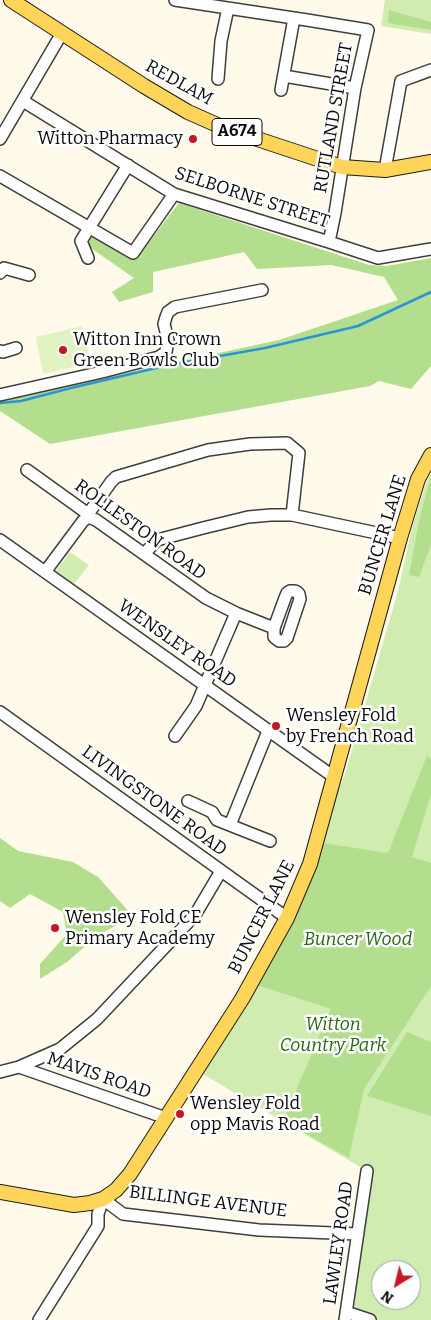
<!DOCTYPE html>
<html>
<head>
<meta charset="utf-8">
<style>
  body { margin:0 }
  #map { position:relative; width:431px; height:1320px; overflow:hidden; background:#fffae9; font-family:Bitter,serif }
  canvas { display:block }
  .north { position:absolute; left:371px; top:1260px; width:50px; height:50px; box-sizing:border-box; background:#fff; border:1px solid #9d9d9d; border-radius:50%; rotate:216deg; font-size:14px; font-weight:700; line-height:20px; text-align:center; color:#0b0b0b }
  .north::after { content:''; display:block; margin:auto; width:18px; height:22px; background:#c51822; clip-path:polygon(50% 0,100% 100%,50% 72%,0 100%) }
</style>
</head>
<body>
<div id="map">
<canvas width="431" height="1320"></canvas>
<div class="north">N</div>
</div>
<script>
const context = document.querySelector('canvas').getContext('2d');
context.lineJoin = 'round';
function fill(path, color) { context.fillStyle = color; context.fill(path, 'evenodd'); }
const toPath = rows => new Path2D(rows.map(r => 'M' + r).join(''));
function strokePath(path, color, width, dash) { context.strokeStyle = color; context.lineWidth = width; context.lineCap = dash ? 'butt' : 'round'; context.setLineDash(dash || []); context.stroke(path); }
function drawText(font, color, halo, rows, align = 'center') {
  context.font = font + ' Bitter,serif'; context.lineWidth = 5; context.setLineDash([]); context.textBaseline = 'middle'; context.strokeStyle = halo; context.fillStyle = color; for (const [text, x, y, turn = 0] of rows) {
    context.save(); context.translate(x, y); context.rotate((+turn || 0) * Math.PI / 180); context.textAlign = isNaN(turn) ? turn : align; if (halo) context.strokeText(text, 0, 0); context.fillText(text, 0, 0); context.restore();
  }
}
fill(toPath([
  [385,0,431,0,431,34,381,26],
  [431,473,431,1320,370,1320,346,1312,367,1171,196,1070,242,999,316,842,345,774,398,591,412,528,426,483],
  [381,1270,411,1270,411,1300,381,1300],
  [70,552,89,565,74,584,56,571]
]), '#d0ecb0');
fill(toPath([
  [389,10,431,22,431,30,388,23],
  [179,203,369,265,387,266,431,258,431,366,411,389,379,381,370,386,50,444,0,411,0,400,279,340,398,300,384,277,331,265,257,269,244,252,153,272,153,292,119,302,112,292,134,278,88,246,91,234,136,259],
  [431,476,431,545,419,577,409,575,420,517],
  [427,756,431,759,431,794,412,857,431,863,431,986,364,1089,349,1158,283,1121,331,1009,251,983,316,842,388,853],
  [0,838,18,851,73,862,98,877,131,914,124,921,97,936,67,962,40,979,40,964,67,934,63,912,30,894,10,908,0,901],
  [407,1032,431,1042,431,1116,367,1096]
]), '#b3de8e');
fill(toPath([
  [82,326,91,363,43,374,36,337]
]), '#e2f3c2');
strokePath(toPath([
  [0,403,21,401,71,388,169,365,265,348,358,326,431,292]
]), '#2994d8', 2.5);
const minor = toPath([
  [175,0,307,20,368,30,355,88,335,213,329,242],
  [284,76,355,88],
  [218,79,221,41,228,8],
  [281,90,294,18],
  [23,101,174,194,329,242,378,258,431,249],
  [0,139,62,33],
  [385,170,401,81,431,70],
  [0,176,133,253,174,194],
  [88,258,81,241,128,165],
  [0,273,4,268,29,275],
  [0,351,3,352,16,348],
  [0,395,102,372,159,357,166,352,168,340,164,324,166,317,168,312,175,307,262,290],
  [27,470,84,511,88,517,96,520,206,598,236,613,274,628],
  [0,540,334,777],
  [144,554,157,540,203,528,248,517,271,515,292,515,400,538],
  [45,572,83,521,88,517,91,510,111,482,116,477,208,450,250,444,287,443,299,453,292,515],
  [290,591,295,591,297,592,299,594,300,599,287,638,284,641,279,641,274,637,274,628,285,598,287,593,290,591],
  [0,712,287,918],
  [175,736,196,706,236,613],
  [188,801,212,812,217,820,270,841],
  [230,825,268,731],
  [19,1067,166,1118],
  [0,1072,19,1067,60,1049,97,1019,195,915,221,871],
  [346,1312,370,1320],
  [39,1320,98,1226,98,1214,103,1199,123,1214,259,1230,358,1234],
  [345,1320,367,1171]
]);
const major = toPath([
  [11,0,144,86,188,112,224,128,342,167,385,170,431,162],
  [0,1192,74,1205,90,1203,103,1199,116,1190,130,1174,242,999,287,918,310,864,400,538,418,479,431,455]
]);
strokePath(minor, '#3e3e3e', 14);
strokePath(major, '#1c1c1c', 16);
strokePath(minor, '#fff', 11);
strokePath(major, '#ffd559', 14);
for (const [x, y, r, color] of [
  [193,139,5,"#c51822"],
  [63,350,5,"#c51822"],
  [276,726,5,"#c51822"],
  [55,928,5,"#c51822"],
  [180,1114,5,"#c51822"]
]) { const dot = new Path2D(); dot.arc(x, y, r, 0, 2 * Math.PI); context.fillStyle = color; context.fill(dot); strokePath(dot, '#fff', 2); }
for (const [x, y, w] of [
  [237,132,50]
]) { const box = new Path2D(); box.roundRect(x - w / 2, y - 13.5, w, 27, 4); context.fillStyle = '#fff'; context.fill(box); strokePath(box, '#0b0b0b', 1); }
drawText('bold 16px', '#0b0b0b', null, [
  ["A674",237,132]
]);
drawText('18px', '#0b0b0b', '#fff', [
  ["REDLAM",179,83,29],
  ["RUTLAND STREET",334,118,-80],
  ["SELBORNE STREET",252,198,18],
  ["ROLLESTON ROAD",140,530,36],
  ["BUNCER LANE",383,535,-73],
  ["WENSLEY ROAD",177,644,35],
  ["LIVINGSTONE ROAD",154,801,36],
  ["BUNCER LANE",262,917,-63],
  ["MAVIS ROAD",99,1076,19],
  ["BILLINGE AVENUE",208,1202,7],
  ["LAWLEY ROAD",339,1243,-82]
]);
drawText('18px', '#0b0b0b', '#fff', [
  ["Witton Pharmacy",183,139,"right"],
  ["Witton Inn Crown",73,340],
  ["Green Bowls Club",73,361],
  ["Wensley Fold",286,716],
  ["by French Road",286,737],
  ["Wensley Fold CE",65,918],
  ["Primary Academy",65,939],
  ["Wensley Fold",190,1104],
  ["opp Mavis Road",190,1125]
], 'left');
drawText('italic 18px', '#286717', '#fff', [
  ["Buncer Wood",358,940],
  ["Witton",333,1025],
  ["Country Park",333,1046]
]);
</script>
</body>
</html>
